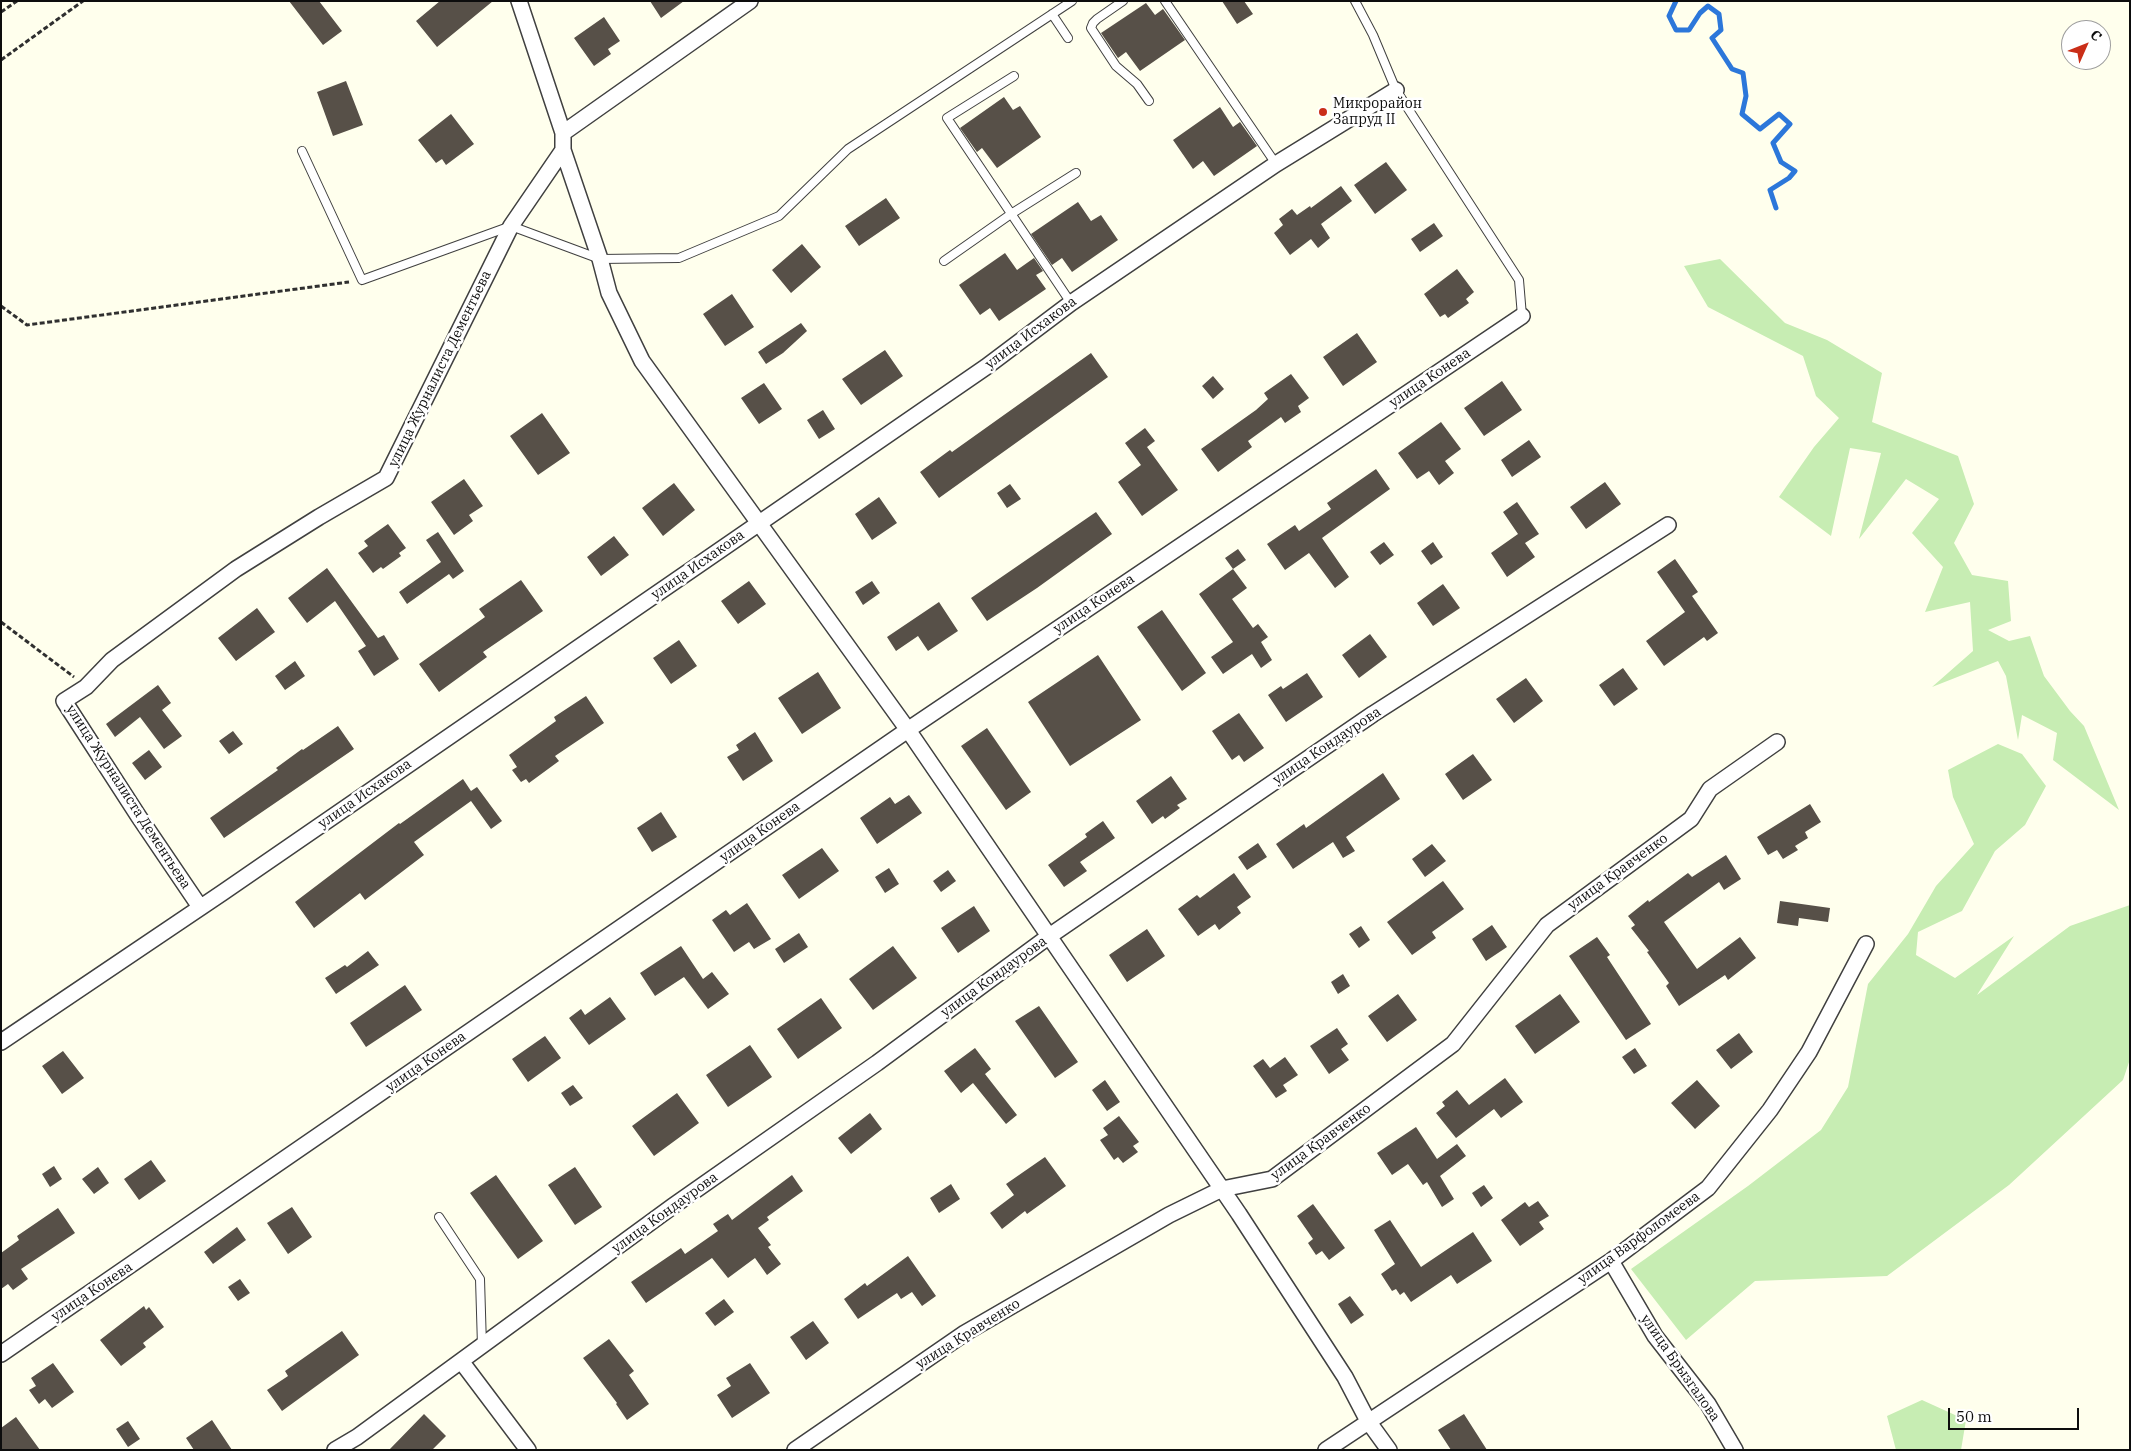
<!DOCTYPE html>
<html>
<head>
<meta charset="utf-8">
<style>
  body { margin:0 }
  #map { position:relative; width:2131px; height:1451px; overflow:hidden; background:#ffffed; font-family:"IBM Plex Serif",serif }
  canvas { display:block }
  .frame { position:absolute; inset:0; border:2px solid #0d0d0d; pointer-events:none }
  .north { position:absolute; left:2061px; top:20px; width:50px; height:50px; box-sizing:border-box; background:#fff; border:1px solid #9e9e9e; border-radius:50%; rotate:46deg; font-size:14px; font-weight:700; line-height:20px; text-align:center; color:#0d0d0d }
  .north::after { content:''; display:block; margin:auto; width:18px; height:22px; background:#ca2e18; clip-path:polygon(50% 0,100% 100%,50% 72%,0 100%) }
  .scale { position:absolute; left:1948px; top:1408px; width:131px; height:22px; box-sizing:border-box; border:2px solid #0d0d0d; border-top:0; padding-left:6px; font-size:15px; line-height:18px; white-space:nowrap; color:#0d0d0d; -webkit-text-stroke:4px #fff; paint-order:stroke }
</style>
</head>
<body>
<div id="map">
<canvas width="2131" height="1451"></canvas>
<div class="frame"></div>
<div class="north">С</div>
<div class="scale">50 m</div>
</div>
<script>
const context = document.querySelector('canvas').getContext('2d');
context.lineJoin = 'round';
function fill(path, color) { context.fillStyle = color; context.fill(path, 'evenodd'); }
const toPath = rows => new Path2D(rows.map(r => 'M' + r).join(''));
function strokePath(path, color, width, dash) { context.strokeStyle = color; context.lineWidth = width; context.lineCap = dash ? 'butt' : 'round'; context.setLineDash(dash || []); context.stroke(path); }
function drawText(font, color, halo, rows, align = 'center') {
  context.font = font + ' "IBM Plex Serif",serif'; context.lineWidth = 5; context.setLineDash([]); context.textBaseline = 'middle'; context.strokeStyle = halo; context.fillStyle = color; for (const [text, x, y, turn = 0] of rows) {
    context.save(); context.translate(x, y); context.rotate((+turn || 0) * Math.PI / 180); context.textAlign = isNaN(turn) ? turn : align; if (halo) context.strokeText(text, 0, 0); context.fillText(text, 0, 0); context.restore();
  }
}
fill(toPath([
  [1720,259,1785,323,1827,340,1882,373,1872,422,1958,456,1974,504,1954,543,1972,575,2008,581,2011,621,1988,630,2009,641,2030,636,2044,676,2070,711,2084,726,2119,810,2053,760,2057,733,2022,715,2018,740,2006,676,1998,661,1932,687,1973,651,1970,602,1925,612,1943,567,1912,533,1939,499,1906,479,1859,539,1881,453,1850,448,1831,536,1779,497,1814,447,1839,418,1816,396,1803,356,1708,307,1684,266],
  [1998,744,2022,754,2046,786,2025,825,1995,851,1962,911,1918,932,1916,955,1955,978,2014,936,1977,995,2070,926,2130,905,2130,1059,2123,1080,2009,1185,1887,1276,1755,1281,1686,1340,1631,1269,1748,1186,1821,1130,1848,1087,1868,984,1908,934,1936,886,1974,844,1953,797,1948,770],
  [1922,1400,1966,1420,1961,1450,1896,1450,1887,1416]
]), '#c7edb3');
strokePath(toPath([
  [1676,1,1669,16,1676,30,1689,30,1700,13,1708,6,1719,14,1721,30,1712,38,1732,69,1743,73,1746,96,1742,114,1760,129,1779,114,1790,124,1773,143,1781,162,1795,171,1789,178,1770,190,1776,208]
]), '#2c77da', 5);
fill(toPath([
  [289,1,319,1,342,31,323,45],
  [440,1,493,1,437,47,416,21],
  [650,1,684,1,661,18],
  [1222,1,1244,1,1253,14,1237,24],
  [1146,3,1155,15,1163,9,1185,40,1140,71,1126,52,1118,58,1101,33],
  [604,17,620,41,608,49,611,54,594,66,574,38],
  [346,81,363,125,333,136,317,92],
  [1004,97,1013,110,1020,106,1041,137,997,168,982,148,977,152,960,128],
  [1220,107,1233,127,1240,122,1257,146,1214,176,1203,161,1193,169,1173,140],
  [451,114,474,144,446,165,442,159,436,163,418,140],
  [1386,162,1407,190,1375,214,1354,185],
  [1341,186,1352,201,1321,224,1330,238,1318,248,1311,239,1290,255,1274,233,1283,225,1279,219,1292,209,1297,215,1310,206,1311,208],
  [886,198,900,218,859,246,845,226],
  [1078,202,1091,221,1101,215,1118,240,1072,272,1062,258,1052,265,1031,234],
  [1434,223,1443,236,1420,252,1411,239],
  [802,244,821,267,791,293,772,270],
  [1005,253,1017,270,1034,258,1043,271,1036,275,1046,289,999,321,990,308,980,315,959,285],
  [1457,269,1474,292,1466,299,1469,303,1448,318,1445,314,1440,317,1424,294],
  [732,294,754,327,725,346,703,314],
  [801,323,807,331,783,353,766,364,758,352],
  [1357,333,1377,362,1343,386,1323,357],
  [885,350,903,376,861,405,842,379],
  [1091,353,1108,377,939,498,920,472,950,450,952,452],
  [1291,374,1309,398,1298,406,1301,412,1285,423,1281,417,1248,441,1252,447,1218,472,1201,449,1256,410,1268,399,1264,393],
  [1213,376,1224,389,1213,399,1202,386],
  [1502,381,1522,410,1484,436,1464,408],
  [764,383,782,409,759,424,741,398],
  [823,410,835,429,819,439,807,420],
  [542,413,570,453,538,475,510,436],
  [1441,422,1461,449,1445,461,1454,473,1439,485,1429,471,1417,479,1398,453],
  [1145,428,1155,441,1147,447,1178,490,1142,516,1118,482,1141,465,1125,443],
  [1529,440,1541,457,1512,477,1501,460],
  [1376,469,1390,489,1322,538,1349,577,1335,588,1309,553,1285,570,1267,544,1295,525,1299,531,1331,509,1327,503],
  [464,479,483,506,469,515,473,521,454,535,431,502],
  [1605,482,1621,504,1586,529,1570,507],
  [674,483,695,510,663,536,642,508],
  [1010,484,1021,499,1007,508,997,493],
  [879,497,897,523,872,540,855,514],
  [1517,502,1539,534,1525,543,1535,557,1507,577,1491,553,1518,534,1503,512],
  [1096,512,1112,534,1037,588,987,621,971,598],
  [388,524,406,548,399,553,401,556,383,569,381,567,373,573,358,553,368,546,364,541],
  [438,532,464,571,453,579,449,574,407,604,399,592,441,562,426,540],
  [614,536,629,555,601,576,587,557],
  [1384,542,1394,555,1380,565,1370,552],
  [1433,542,1443,557,1431,565,1421,551],
  [1238,549,1246,560,1233,569,1225,558],
  [1675,559,1698,592,1692,596,1718,633,1707,641,1704,637,1664,666,1646,641,1685,612,1657,572],
  [327,568,378,638,384,635,399,659,374,676,358,651,366,646,335,601,307,623,288,598],
  [1233,569,1247,588,1232,599,1253,628,1258,624,1268,637,1261,642,1272,660,1261,668,1252,654,1223,674,1211,657,1233,642,1199,594],
  [521,580,543,611,483,652,487,657,439,692,419,664,485,617,479,609],
  [749,581,766,604,738,624,721,601],
  [872,581,880,593,863,605,855,592],
  [1443,584,1460,608,1433,626,1417,603],
  [939,602,958,631,928,651,918,636,896,651,887,637],
  [257,608,275,632,236,661,218,638],
  [1162,610,1206,673,1182,691,1137,627],
  [1370,634,1387,657,1359,678,1342,655],
  [679,640,697,666,671,684,653,658],
  [1098,655,1141,720,1070,766,1028,702],
  [295,661,305,676,285,690,275,676],
  [1623,668,1638,689,1614,706,1599,685],
  [818,672,841,708,802,734,778,698],
  [1307,673,1323,697,1286,722,1268,695,1281,686,1283,689],
  [1526,678,1543,701,1514,723,1496,699],
  [158,685,171,703,162,710,182,736,164,749,140,717,115,737,106,724],
  [586,696,604,723,555,756,559,761,529,783,526,779,521,782,512,770,517,767,509,755,556,721,554,717],
  [1239,713,1264,748,1244,762,1239,755,1232,760,1212,731],
  [338,726,354,749,224,838,210,818,278,770,276,768,302,749,303,750],
  [987,728,1031,792,1006,810,961,746],
  [233,731,243,744,229,754,219,741],
  [755,732,773,761,743,781,727,757,739,750,736,745],
  [149,750,162,767,145,780,132,763],
  [1473,754,1492,780,1463,800,1445,774],
  [1383,773,1400,799,1346,837,1355,851,1343,858,1333,842,1293,869,1276,844,1304,824,1306,828],
  [1171,776,1187,799,1177,805,1180,808,1165,819,1163,816,1152,824,1136,801],
  [463,779,471,791,477,787,502,821,491,829,471,801,414,842,424,855,365,900,360,893,314,928,295,902,399,823,400,824],
  [909,795,922,813,877,844,860,818,890,797,895,804],
  [1810,804,1821,822,1805,832,1808,838,1795,846,1798,850,1783,859,1777,850,1768,855,1757,837],
  [661,812,677,837,652,852,637,828],
  [1103,821,1115,838,1080,862,1087,871,1064,887,1048,865,1087,837,1085,834],
  [1258,843,1267,857,1247,870,1238,857],
  [1432,844,1446,861,1425,877,1412,859],
  [822,848,839,871,799,899,782,875],
  [1726,855,1741,879,1724,890,1719,882,1664,922,1697,969,1740,937,1756,958,1728,980,1725,975,1679,1006,1666,986,1669,983,1647,952,1649,951,1631,928,1635,925,1628,916,1648,900,1649,902,1688,873,1692,877],
  [889,868,899,884,885,893,875,877],
  [948,870,956,881,941,892,933,881],
  [1234,873,1251,897,1237,907,1241,913,1219,930,1215,924,1198,936,1178,909,1197,895,1200,898],
  [1443,881,1464,909,1432,932,1436,938,1412,955,1387,922],
  [1780,901,1830,908,1828,922,1799,918,1798,926,1777,923],
  [747,903,771,939,754,949,749,942,734,952,712,920,726,910,730,915],
  [974,906,990,931,958,953,941,928],
  [1492,925,1507,947,1486,961,1472,939],
  [1361,926,1370,940,1359,948,1349,934],
  [1147,929,1165,956,1127,982,1109,955],
  [799,933,808,947,784,963,775,949],
  [1597,937,1610,955,1607,957,1651,1024,1626,1040,1569,956],
  [681,946,703,979,712,972,729,994,708,1009,684,977,655,996,640,973],
  [893,946,917,978,873,1010,849,979],
  [368,951,379,965,336,994,325,978,345,965,347,967],
  [1343,974,1350,986,1338,994,1331,982],
  [405,985,422,1010,366,1047,350,1023],
  [1398,994,1417,1020,1387,1042,1368,1016],
  [1560,994,1580,1022,1535,1054,1515,1026],
  [610,997,626,1019,589,1045,569,1018,581,1009,585,1015],
  [821,998,842,1028,798,1059,777,1029],
  [1039,1006,1078,1062,1055,1078,1015,1021],
  [1337,1028,1348,1044,1341,1049,1349,1060,1329,1074,1310,1046],
  [1739,1033,1753,1052,1731,1069,1716,1050],
  [545,1036,561,1058,528,1082,512,1059],
  [750,1045,772,1077,728,1107,706,1075],
  [975,1048,991,1069,985,1074,1017,1115,1006,1124,973,1083,961,1093,944,1071],
  [1635,1048,1647,1066,1634,1074,1622,1057],
  [63,1051,84,1078,62,1094,42,1066],
  [1285,1057,1298,1075,1283,1085,1287,1091,1276,1098,1253,1066,1263,1059,1270,1068],
  [1505,1078,1523,1102,1501,1118,1494,1109,1456,1138,1436,1113,1445,1106,1442,1102,1457,1090,1469,1105],
  [1105,1080,1120,1102,1107,1111,1092,1090],
  [1697,1080,1720,1106,1695,1129,1671,1103],
  [573,1085,583,1098,570,1106,561,1093],
  [677,1093,699,1123,654,1156,632,1126],
  [870,1113,882,1129,851,1154,838,1138],
  [1119,1116,1139,1142,1133,1146,1138,1152,1123,1163,1118,1157,1114,1160,1100,1140,1108,1135,1103,1128],
  [1416,1127,1437,1159,1457,1144,1466,1156,1440,1176,1454,1199,1442,1207,1427,1182,1423,1185,1408,1164,1392,1175,1377,1153],
  [1045,1157,1066,1186,1027,1214,1025,1211,1002,1229,990,1213,1014,1195,1006,1184],
  [151,1160,166,1181,139,1200,124,1179],
  [54,1166,62,1179,50,1187,42,1174],
  [98,1167,109,1183,94,1194,82,1179],
  [575,1167,602,1207,575,1225,548,1185],
  [496,1175,543,1241,518,1259,470,1193],
  [792,1175,803,1191,767,1217,769,1220,758,1228,771,1245,768,1247,781,1264,767,1275,755,1258,728,1278,712,1258,646,1303,631,1282,681,1248,685,1254,718,1231,713,1224,728,1214,732,1220],
  [951,1184,960,1199,939,1213,930,1198],
  [1484,1185,1493,1198,1481,1207,1472,1193],
  [1538,1201,1549,1216,1539,1222,1544,1229,1520,1246,1501,1220,1525,1202,1529,1207],
  [1313,1204,1345,1248,1329,1260,1322,1251,1316,1255,1308,1243,1313,1239,1297,1216],
  [292,1207,312,1237,288,1254,267,1223],
  [58,1208,75,1233,21,1269,28,1279,13,1290,8,1284,1,1289,1,1253,19,1240,17,1236],
  [1390,1220,1421,1267,1473,1232,1492,1261,1457,1284,1451,1275,1411,1302,1404,1292,1400,1295,1396,1289,1392,1291,1381,1274,1395,1264,1374,1230],
  [237,1227,246,1240,213,1264,204,1252],
  [908,1256,936,1296,922,1306,912,1292,901,1299,897,1293,858,1319,844,1299,865,1283,867,1286],
  [240,1279,250,1293,238,1301,228,1287],
  [1350,1296,1364,1315,1351,1324,1338,1304],
  [724,1299,734,1312,715,1326,705,1313],
  [144,1306,146,1310,149,1307,164,1327,143,1343,146,1347,121,1366,100,1340],
  [813,1321,829,1343,806,1360,790,1337],
  [342,1331,359,1355,282,1411,267,1390,288,1376,285,1371],
  [609,1339,634,1371,629,1375,649,1404,627,1420,616,1404,617,1403,583,1358],
  [53,1363,74,1392,52,1408,45,1399,39,1404,29,1390,36,1386,31,1378],
  [750,1363,770,1393,732,1418,717,1395,731,1386,726,1378],
  [424,1414,446,1436,432,1450,389,1450],
  [1464,1414,1487,1450,1451,1450,1438,1430],
  [16,1417,40,1450,1,1450,1,1428],
  [212,1420,232,1450,194,1450,186,1438],
  [128,1421,140,1439,128,1447,116,1429]
]), '#575048');
const service = toPath([
  [1123,1,1097,19,1093,23,1091,28,1116,66,1137,84,1149,101],
  [1165,1,1276,164],
  [1355,1,1373,35,1396,90,1519,280,1522,316],
  [1052,14,1068,38],
  [1014,76,947,118,1071,303],
  [302,151,362,280,511,226,600,259,679,258,779,216,848,149,1072,1],
  [944,261,1011,214,1076,173],
  [439,1217,480,1279,482,1346]
]);
const minor = toPath([
  [519,1,563,133,563,150,600,259,609,293,642,361,908,730,1239,1214,1345,1377,1368,1421,1389,1450],
  [563,133,750,1],
  [200,907,139,817,64,701,86,687,112,660,236,569,319,517,386,478,511,226,563,150],
  [1,1042,222,893,986,367,1071,303,1276,164,1396,90],
  [1611,1261,1655,1336,1708,1404,1735,1450],
  [1,1354,915,725,1522,316],
  [461,1361,528,1450],
  [335,1450,357,1437,673,1206,877,1063,1048,937,1373,714,1668,525],
  [795,1450,965,1333,1169,1215,1222,1189,1272,1179,1453,1044,1547,925,1691,819,1710,789,1777,742],
  [1326,1450,1611,1261,1708,1188,1770,1110,1809,1052,1866,944]
]);
strokePath(service, '#404040', 10);
strokePath(minor, '#404040', 18);
strokePath(toPath([
  [1,12,17,1],
  [1,60,83,1],
  [1,306,27,325,349,282],
  [1,622,74,677]
]), '#2f2f2f', 3, [5, 2.5]);
strokePath(service, '#fff', 8);
strokePath(minor, '#fff', 15);
for (const [x, y, r, color] of [
  [1323,112,5,"#ca2e18"]
]) { const dot = new Path2D(); dot.arc(x, y, r, 0, 2 * Math.PI); context.fillStyle = color; context.fill(dot); strokePath(dot, '#fff', 2); }
drawText('14px', '#0d0d0d', '#fff', [
  ["Микрорайон",1333,104],
  ["Запруд II",1333,120]
], 'left');
drawText('14px', '#0d0d0d', '#fff', [
  ["улица Исхакова",1031,333,-37],
  ["улица Журналиста Дементьева",440,369,-64],
  ["улица Конева",1430,378,-34],
  ["улица Исхакова",698,565,-35],
  ["улица Конева",1094,604,-34],
  ["улица Кондаурова",1327,746,-34],
  ["улица Исхакова",365,794,-35],
  ["улица Журналиста Дементьева",128,797,57],
  ["улица Конева",760,832,-35],
  ["улица Кравченко",1618,872,-36],
  ["улица Кондаурова",994,977,-36],
  ["улица Конева",426,1062,-35],
  ["улица Кравченко",1321,1142,-36],
  ["улица Кондаурова",665,1213,-36],
  ["улица Варфоломеева",1639,1238,-36],
  ["улица Конева",92,1292,-34],
  ["улица Кравченко",968,1334,-32],
  ["улица Брызгалова",1680,1368,55]
]);
</script>
</body>
</html>
